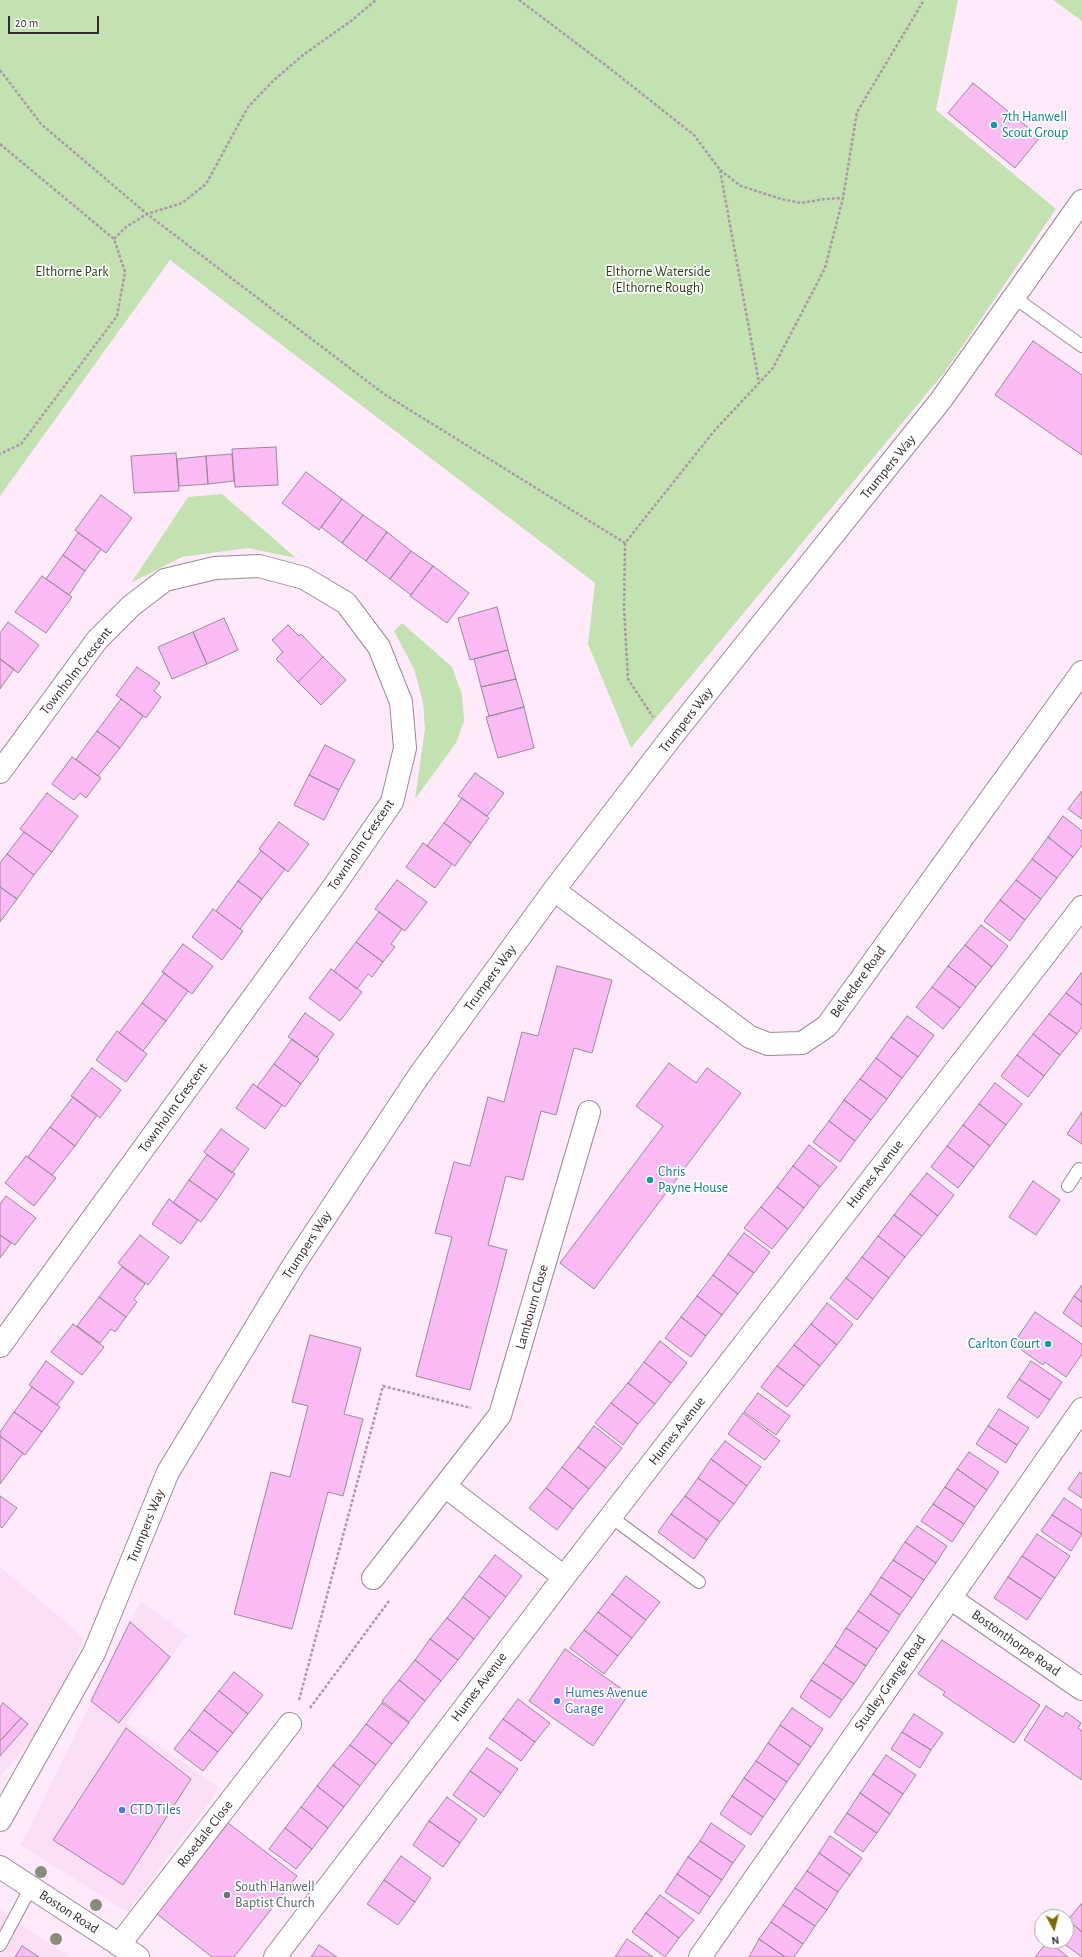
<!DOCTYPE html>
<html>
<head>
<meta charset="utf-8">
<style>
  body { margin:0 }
  #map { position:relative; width:1082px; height:1957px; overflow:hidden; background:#ffeafc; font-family:"Alegreya Sans",sans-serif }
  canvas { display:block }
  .north { position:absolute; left:1034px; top:1909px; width:40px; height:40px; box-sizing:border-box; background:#fff; border:1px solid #adaaad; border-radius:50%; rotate:173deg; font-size:11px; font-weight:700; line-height:16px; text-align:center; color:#322b32 }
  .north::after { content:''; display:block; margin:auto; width:14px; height:18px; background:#7b6b03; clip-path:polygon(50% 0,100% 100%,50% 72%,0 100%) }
  .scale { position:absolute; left:8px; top:16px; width:91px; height:18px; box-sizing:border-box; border:2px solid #322b32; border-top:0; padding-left:5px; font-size:12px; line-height:14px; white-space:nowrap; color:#322b32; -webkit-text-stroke:3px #fff; paint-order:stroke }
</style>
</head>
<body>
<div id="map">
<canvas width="1082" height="1957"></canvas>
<div class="north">N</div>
<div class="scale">20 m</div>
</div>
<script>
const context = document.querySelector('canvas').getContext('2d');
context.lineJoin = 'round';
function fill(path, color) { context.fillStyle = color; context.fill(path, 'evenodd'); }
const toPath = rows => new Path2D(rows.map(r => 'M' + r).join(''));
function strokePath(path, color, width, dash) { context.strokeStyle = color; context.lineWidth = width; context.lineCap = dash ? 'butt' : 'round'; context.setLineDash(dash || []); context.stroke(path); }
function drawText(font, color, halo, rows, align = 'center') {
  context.font = font + ' "Alegreya Sans",sans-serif'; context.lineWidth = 3.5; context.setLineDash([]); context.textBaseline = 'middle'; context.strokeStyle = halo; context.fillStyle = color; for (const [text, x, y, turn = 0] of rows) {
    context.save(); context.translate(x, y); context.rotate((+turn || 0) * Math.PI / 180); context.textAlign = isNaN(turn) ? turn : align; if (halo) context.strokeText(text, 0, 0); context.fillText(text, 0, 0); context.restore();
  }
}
fill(toPath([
  [0,1567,75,1630,83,1640,62,1692,37,1734,0,1777],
  [141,1601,187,1635,126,1723,220,1788,127,1912,21,1845],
  [0,1909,28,1929,69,1957,0,1957]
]), '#f9def6');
fill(toPath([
  [0,0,958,0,936,110,1056,209,944,373,631,748,588,644,595,583,170,260,0,496],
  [1053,0,1082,0,1082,21],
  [222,494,296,558,248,548,182,557,131,583,188,497],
  [402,623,452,667,462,694,464,721,456,743,415,799,425,729,423,702,414,669,394,631]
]), '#c3e1b1');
const building = toPath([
  [973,83,1040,137,1015,168,948,113,973,83],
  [1033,341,1082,375,1082,455,995,395,1033,341],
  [276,447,278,485,235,487,232,449,276,447],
  [176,453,179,491,134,493,131,456,176,453],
  [232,454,234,481,208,484,206,456,232,454],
  [206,456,208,484,179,486,177,459,206,456],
  [306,472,342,499,319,530,282,503,306,472],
  [101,495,132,518,106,553,75,530,101,495],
  [342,499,363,515,342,543,321,527,342,499],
  [363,515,387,532,366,561,342,543,363,515],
  [387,532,411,551,390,579,366,561,387,532],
  [78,533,101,549,85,571,63,555,78,533],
  [411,551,433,566,411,595,390,579,411,551],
  [63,555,85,571,69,595,46,579,63,555],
  [433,566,469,593,447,623,410,596,433,566],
  [42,576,72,597,46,633,15,612,42,576],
  [497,607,508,650,470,660,458,618,497,607],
  [224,618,238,650,207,664,193,632,224,618],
  [8,622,39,645,18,673,0,659,0,633,8,622],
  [288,625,299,636,301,634,323,657,298,682,276,659,283,652,272,640,288,625],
  [193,632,207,664,172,679,158,647,193,632],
  [508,650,516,679,481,687,474,659,508,650],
  [323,657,346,680,321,705,298,682,323,657],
  [0,659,14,669,0,689,0,659],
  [137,667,160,683,154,691,161,697,146,718,116,695,137,667],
  [516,679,524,707,489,716,481,687,516,679],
  [121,699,143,716,120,748,97,731,121,699],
  [524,707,534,748,498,758,486,717,524,707],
  [97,731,120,748,98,776,76,759,97,731],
  [325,745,355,760,339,790,309,775,325,745],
  [72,757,101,778,86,798,80,793,74,800,52,784,72,757],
  [475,773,504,793,487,816,458,796,475,773],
  [309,775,339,790,324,820,294,805,309,775],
  [1082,791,1082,819,1068,809,1082,791],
  [47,793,78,816,52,852,20,829,47,793],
  [462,798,489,818,471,843,444,823,462,798],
  [1063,816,1082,831,1082,845,1073,857,1048,837,1063,816],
  [279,822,309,844,288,872,259,849,279,822],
  [444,823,471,843,455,866,427,846,444,823],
  [24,832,52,852,34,875,7,854,24,832],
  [1048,837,1073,857,1057,878,1032,859,1048,837],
  [423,843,452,864,435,888,406,867,423,843],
  [261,851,285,869,262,899,238,881,261,851],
  [7,854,34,875,17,899,0,887,0,863,7,854],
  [1032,859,1057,878,1041,899,1016,880,1032,859],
  [397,880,427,902,405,931,375,909,397,880],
  [1016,880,1041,899,1025,920,1000,900,1016,880],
  [238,881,262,899,240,929,216,911,238,881],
  [0,887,17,899,0,922,0,887],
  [1000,900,1025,920,1010,941,984,921,1000,900],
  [213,909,243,931,222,960,192,937,213,909],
  [379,912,402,929,391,944,395,947,383,962,356,942,379,912],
  [981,925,1008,946,992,967,965,945,981,925],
  [356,942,383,962,372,977,368,974,357,989,334,971,356,942],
  [183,944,213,966,192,994,162,972,183,944],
  [965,945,992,967,976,987,948,966,965,945],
  [557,966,612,980,592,1053,574,1048,556,1115,541,1111,523,1180,506,1176,488,1245,507,1250,470,1390,416,1376,452,1237,435,1233,454,1162,470,1166,488,1097,504,1102,522,1032,538,1036,557,966],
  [948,966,976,987,960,1008,932,987,948,966],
  [331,969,362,992,340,1021,309,998,331,969],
  [1082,972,1082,1005,1066,993,1082,972],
  [164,973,188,991,166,1021,142,1003,164,973],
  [932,987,960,1008,943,1029,916,1007,932,987],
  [1066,993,1082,1005,1082,1027,1077,1034,1049,1014,1066,993],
  [142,1003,166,1021,143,1051,119,1033,142,1003],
  [305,1013,334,1034,317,1057,288,1037,305,1013],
  [1049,1014,1077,1034,1060,1055,1033,1034,1049,1014],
  [907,1016,934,1035,918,1057,891,1037,907,1016],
  [117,1031,147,1054,126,1082,96,1060,117,1031],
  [1033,1034,1060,1055,1044,1076,1017,1055,1033,1034],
  [891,1037,918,1057,902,1078,876,1058,891,1037],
  [292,1039,319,1059,301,1084,274,1064,292,1039],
  [1017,1055,1044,1076,1028,1097,1001,1076,1017,1055],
  [876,1058,902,1078,887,1099,860,1079,876,1058],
  [669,1063,696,1083,707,1068,741,1093,594,1289,560,1263,663,1126,636,1106,669,1063],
  [274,1064,301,1084,285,1107,257,1087,274,1064],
  [92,1068,121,1090,100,1118,71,1096,92,1068],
  [860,1079,887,1099,871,1120,844,1100,860,1079],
  [995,1083,1022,1104,1006,1125,979,1104,995,1083],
  [253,1084,282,1105,265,1129,236,1108,253,1084],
  [73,1097,97,1115,75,1146,50,1127,73,1097],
  [844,1100,871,1120,855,1141,829,1121,844,1100],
  [979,1104,1006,1125,990,1146,963,1125,979,1104],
  [1082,1112,1082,1144,1067,1134,1082,1112],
  [829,1121,855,1141,840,1162,813,1142,829,1121],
  [963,1125,990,1146,974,1167,947,1146,963,1125],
  [50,1127,75,1146,52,1175,28,1157,50,1127],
  [221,1129,249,1149,232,1173,204,1152,221,1129],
  [809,1145,837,1167,820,1187,793,1166,809,1145],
  [947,1146,974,1167,958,1188,931,1167,947,1146],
  [207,1155,235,1174,217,1200,189,1180,207,1155],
  [26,1156,56,1178,34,1206,5,1183,26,1156],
  [793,1166,820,1187,804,1208,777,1187,793,1166],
  [927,1173,954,1195,938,1216,910,1194,927,1173],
  [189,1180,217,1200,201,1222,173,1203,189,1180],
  [1033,1181,1060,1200,1036,1235,1009,1217,1033,1181],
  [777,1187,804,1208,788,1229,761,1207,777,1187],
  [910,1194,938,1216,922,1236,894,1215,910,1194],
  [6,1196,36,1218,15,1245,0,1235,0,1204,6,1196],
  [169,1199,198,1220,181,1244,152,1224,169,1199],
  [761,1207,788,1229,772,1249,744,1228,761,1207],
  [894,1215,922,1236,905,1257,878,1236,894,1215],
  [744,1233,770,1252,754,1273,728,1254,744,1233],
  [0,1235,11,1243,0,1258,0,1235],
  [140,1235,169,1257,148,1285,118,1263,140,1235],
  [878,1236,905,1257,889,1278,862,1257,878,1236],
  [728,1254,754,1273,738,1294,713,1275,728,1254],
  [862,1257,889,1278,873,1299,846,1278,862,1257],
  [122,1267,145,1284,134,1299,137,1302,126,1317,99,1297,122,1267],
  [713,1275,738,1294,722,1315,697,1296,713,1275],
  [846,1278,873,1299,857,1320,830,1298,846,1278],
  [1082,1285,1082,1302,1074,1296,1082,1285],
  [697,1296,722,1315,706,1336,681,1317,697,1296],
  [1074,1296,1082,1302,1082,1327,1063,1313,1074,1296],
  [99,1297,126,1317,115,1332,111,1329,100,1343,77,1326,99,1297],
  [827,1303,853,1324,837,1345,811,1324,827,1303],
  [1035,1312,1082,1344,1082,1354,1066,1377,1045,1362,1043,1365,1013,1344,1035,1312],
  [681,1317,706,1336,691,1357,665,1338,681,1317],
  [73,1324,104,1347,82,1375,51,1352,73,1324],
  [811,1324,837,1345,820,1366,794,1345,811,1324],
  [310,1335,361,1348,344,1414,363,1419,343,1496,328,1492,292,1629,234,1614,271,1472,290,1477,308,1406,292,1402,310,1335],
  [660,1341,687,1363,671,1383,644,1362,660,1341],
  [794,1345,820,1366,804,1386,777,1366,794,1345],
  [46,1361,74,1382,57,1405,29,1385,46,1361],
  [1031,1361,1062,1382,1050,1400,1019,1379,1031,1361],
  [644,1362,671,1383,655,1404,628,1383,644,1362],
  [777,1366,804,1386,787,1407,761,1387,777,1366],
  [1019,1379,1050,1400,1038,1418,1007,1397,1019,1379],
  [628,1383,655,1404,638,1424,611,1403,628,1383],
  [32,1387,60,1407,42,1432,14,1412,32,1387],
  [758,1393,790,1416,776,1435,744,1412,758,1393],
  [611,1403,638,1424,623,1445,595,1423,611,1403],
  [999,1409,1029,1428,1017,1445,988,1426,999,1409],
  [14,1412,42,1432,25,1455,0,1436,0,1432,14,1412],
  [743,1413,780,1441,765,1460,728,1434,743,1413],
  [594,1426,622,1448,606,1468,578,1447,594,1426],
  [988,1426,1017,1445,1006,1463,976,1444,988,1426],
  [0,1436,23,1453,0,1484,0,1436],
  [725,1441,761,1467,747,1486,711,1459,725,1441],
  [578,1447,606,1468,589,1489,562,1467,578,1447],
  [969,1452,999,1472,987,1490,957,1469,969,1452],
  [711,1459,747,1486,734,1504,698,1478,711,1459],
  [562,1467,589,1489,573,1509,546,1488,562,1467],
  [957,1469,987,1490,975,1507,945,1487,957,1469],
  [1080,1472,1082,1474,1082,1498,1068,1489,1080,1472],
  [698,1478,734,1504,720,1522,685,1496,698,1478],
  [945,1487,975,1507,964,1524,933,1504,945,1487],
  [546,1488,573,1509,557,1530,529,1508,546,1488],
  [0,1496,17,1508,2,1528,0,1526,0,1496],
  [685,1496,720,1522,707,1540,671,1514,685,1496],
  [1064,1498,1082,1510,1082,1534,1052,1515,1064,1498],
  [933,1504,964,1524,952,1542,921,1521,933,1504],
  [671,1514,707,1540,694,1559,658,1532,671,1514],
  [1052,1515,1082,1534,1071,1551,1041,1531,1052,1515],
  [917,1526,947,1546,936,1563,905,1542,917,1526],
  [1037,1534,1070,1556,1055,1578,1022,1556,1037,1534],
  [905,1542,936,1563,924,1580,893,1560,905,1542],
  [495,1555,522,1576,506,1597,479,1576,495,1555],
  [1022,1556,1055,1578,1041,1599,1008,1577,1022,1556],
  [893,1560,924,1580,912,1598,881,1577,893,1560],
  [479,1576,506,1597,490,1618,463,1597,479,1576],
  [626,1576,660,1602,646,1620,612,1594,626,1576],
  [881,1577,912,1598,900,1615,870,1594,881,1577],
  [1008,1577,1041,1599,1027,1620,994,1598,1008,1577],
  [612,1594,646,1620,632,1638,598,1612,612,1594],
  [870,1594,900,1615,889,1632,858,1611,870,1594],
  [463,1597,490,1618,474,1639,447,1618,463,1597],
  [858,1611,889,1632,877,1649,846,1628,858,1611],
  [598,1612,632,1638,618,1656,584,1630,598,1612],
  [447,1618,474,1639,458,1660,430,1639,447,1618],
  [130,1622,170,1657,119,1723,91,1701,130,1622],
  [846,1628,877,1649,866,1666,835,1646,846,1628],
  [584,1630,618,1656,604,1674,570,1648,584,1630],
  [430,1639,458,1660,441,1681,415,1660,430,1639],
  [942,1640,1040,1705,1014,1743,943,1695,945,1692,918,1674,942,1640],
  [835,1646,866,1666,854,1684,823,1663,835,1646],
  [565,1649,629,1694,593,1746,529,1701,565,1649],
  [415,1660,441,1681,425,1701,399,1680,415,1660],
  [823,1663,854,1684,842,1700,811,1680,823,1663],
  [234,1672,263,1695,248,1714,219,1691,234,1672],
  [399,1680,425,1701,409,1722,382,1701,399,1680],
  [811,1680,842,1700,830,1718,800,1697,811,1680],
  [219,1691,248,1714,233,1733,204,1710,219,1691],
  [518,1699,550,1723,535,1742,503,1719,518,1699],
  [3,1703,21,1718,0,1741,0,1707,3,1703],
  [382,1703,409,1723,392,1744,366,1724,382,1703],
  [1046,1706,1063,1717,1066,1712,1081,1723,1078,1728,1082,1731,1082,1780,1024,1740,1046,1706],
  [792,1708,823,1729,811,1747,780,1725,792,1708],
  [204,1710,233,1733,218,1752,189,1730,204,1710],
  [914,1714,943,1733,931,1750,902,1732,914,1714],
  [21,1718,28,1724,0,1756,0,1741,21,1718],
  [503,1719,535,1742,521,1761,489,1738,503,1719],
  [366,1724,392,1744,376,1765,350,1745,366,1724],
  [780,1725,811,1747,799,1765,768,1743,780,1725],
  [126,1728,191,1779,123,1885,53,1840,126,1728],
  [189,1730,218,1752,203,1771,174,1749,189,1730],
  [902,1732,931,1750,920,1768,891,1749,902,1732],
  [768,1743,799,1765,787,1782,756,1761,768,1743],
  [350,1745,376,1765,360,1786,333,1765,350,1745],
  [487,1748,518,1769,501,1793,470,1771,487,1748],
  [886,1755,916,1775,903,1794,873,1774,886,1755],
  [756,1761,787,1782,775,1800,744,1778,756,1761],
  [333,1765,360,1786,344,1807,317,1786,333,1765],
  [470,1771,501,1793,484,1817,453,1795,470,1771],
  [873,1774,903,1794,890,1814,860,1793,873,1774],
  [744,1778,775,1800,763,1817,732,1796,744,1778],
  [317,1786,344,1807,328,1828,301,1807,317,1786],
  [860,1793,890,1814,877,1833,847,1813,860,1793],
  [732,1796,763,1817,751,1835,720,1814,732,1796],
  [447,1797,477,1819,460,1843,429,1821,447,1797],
  [301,1807,328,1828,312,1849,285,1828,301,1807],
  [847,1813,877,1833,863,1852,834,1832,847,1813],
  [429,1821,460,1843,443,1867,413,1845,429,1821],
  [228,1823,297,1876,234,1957,212,1957,157,1914,228,1823],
  [711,1823,745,1846,733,1863,700,1841,711,1823],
  [285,1828,312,1849,296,1869,269,1849,285,1828],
  [830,1836,862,1858,850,1875,819,1853,830,1836],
  [700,1841,733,1863,722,1880,688,1857,700,1841],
  [819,1853,850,1875,838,1892,807,1871,819,1853],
  [401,1856,431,1878,415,1902,384,1880,401,1856],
  [688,1857,722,1880,710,1897,677,1874,688,1857],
  [807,1871,838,1892,827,1910,795,1888,807,1871],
  [677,1874,710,1897,699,1914,665,1892,677,1874],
  [384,1880,415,1902,398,1925,367,1904,384,1880],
  [795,1888,827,1910,815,1926,783,1905,795,1888],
  [660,1895,694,1920,679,1938,646,1913,660,1895],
  [1081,1904,1082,1906,1082,1932,1068,1920,1081,1904],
  [783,1905,815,1926,803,1944,771,1922,783,1905],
  [646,1913,679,1938,665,1957,632,1932,646,1913],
  [1068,1920,1082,1932,1082,1957,1060,1941,1066,1941,1068,1920],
  [771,1922,803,1944,794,1957,785,1957,759,1939,771,1922],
  [627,1939,653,1957,615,1957,627,1939],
  [759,1939,785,1957,749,1957,759,1939],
  [1048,1941,1068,1957,1035,1957,1048,1941],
  [319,1945,337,1957,311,1957,319,1945],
  [22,1946,39,1957,15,1957,22,1946]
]);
fill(building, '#fabbf5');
strokePath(building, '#9a8798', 1);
const lane = toPath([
  [1015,298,1082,346],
  [1068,1186,1079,1169,1082,1171],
  [611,1517,699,1582],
  [0,1945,31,1887]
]);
const street = toPath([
  [0,772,97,640,131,606,165,580,215,568,259,566,304,578,346,603,379,647,401,702,405,748,392,802,332,889,0,1346],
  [554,890,750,1037,768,1044,802,1043,827,1026,1082,672],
  [446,1487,564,1577],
  [373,1578,500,1415,589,1112],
  [950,1598,1082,1689],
  [0,1820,94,1653,168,1472,293,1266,418,1077,554,890,673,735,941,400,1082,201],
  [119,1945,290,1724],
  [275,1957,564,1577,1082,907],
  [700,1957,1082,1409]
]);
const primary = toPath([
  [0,1867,138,1957]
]);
strokePath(lane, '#9b8899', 14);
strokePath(street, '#9b8899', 24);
strokePath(primary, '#9b8899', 24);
strokePath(toPath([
  [519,0,608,67,694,135,720,170,759,383],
  [0,70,41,124,147,214,384,394,625,543,715,430,773,368,825,268,843,198,857,112,924,0],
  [0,144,114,239,125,272,117,316,21,444,0,454],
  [720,170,741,186,781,199,801,203,825,199,843,198],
  [114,239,126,227,147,214,182,203,206,184,248,107,273,81,303,55,351,21,376,0],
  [625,543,624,607,628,679,653,717],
  [299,1700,383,1386,471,1408],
  [310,1708,389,1601]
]), '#a899a7', 2.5, [3, 2]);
strokePath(lane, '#fff', 12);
strokePath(street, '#fff', 22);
strokePath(primary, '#fff', 22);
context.fillStyle = '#888d7b';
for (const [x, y] of [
  [41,1872],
  [96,1905],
  [56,1939]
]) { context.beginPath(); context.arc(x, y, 6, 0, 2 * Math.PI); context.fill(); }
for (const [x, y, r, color] of [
  [994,125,4,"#0f9aa8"],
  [650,1180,4,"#0f9aa8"],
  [1048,1344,4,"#0f9aa8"],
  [557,1701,4,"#3f7fe0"],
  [122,1810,4,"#3f7fe0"],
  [227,1895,4,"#6b7280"]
]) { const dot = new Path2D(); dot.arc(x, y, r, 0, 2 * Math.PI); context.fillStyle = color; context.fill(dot); strokePath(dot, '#fff', 1.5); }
drawText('14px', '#0d838f', '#fff', [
  ["7th Hanwell",1002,117],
  ["Scout Group",1002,133],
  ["Chris",658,1172],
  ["Payne House",658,1188],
  ["Carlton Court",1040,1344,"right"]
], 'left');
drawText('14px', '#264111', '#fff', [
  ["Elthorne Park",72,272],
  ["Elthorne Waterside",658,272],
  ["(Elthorne Rough)",658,288]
]);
drawText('14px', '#322b32', '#fff', [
  ["Trumpers Way",888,467,-51],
  ["Townholm Crescent",76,671,-52],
  ["Trumpers Way",686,720,-52],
  ["Townholm Crescent",361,845,-56],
  ["Trumpers Way",490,978,-54],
  ["Belvedere Road",858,982,-54],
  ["Townholm Crescent",173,1108,-54],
  ["Humes Avenue",875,1174,-52],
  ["Trumpers Way",307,1245,-57],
  ["Lambourn Close",532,1307,-74],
  ["Humes Avenue",677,1431,-52],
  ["Trumpers Way",146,1526,-68],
  ["Bostonthorpe Road",1016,1643,35],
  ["Studley Grange Road",890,1683,-55],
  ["Humes Avenue",479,1687,-53],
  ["Rosedale Close",205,1834,-52],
  ["Boston Road",69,1912,33]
]);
drawText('14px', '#366cbe', '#fff', [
  ["Humes Avenue",565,1693],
  ["Garage",565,1709],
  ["CTD Tiles",130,1810]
], 'left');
drawText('14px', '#5b616d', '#fff', [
  ["South Hanwell",235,1887],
  ["Baptist Church",235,1903]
], 'left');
</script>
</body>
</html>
